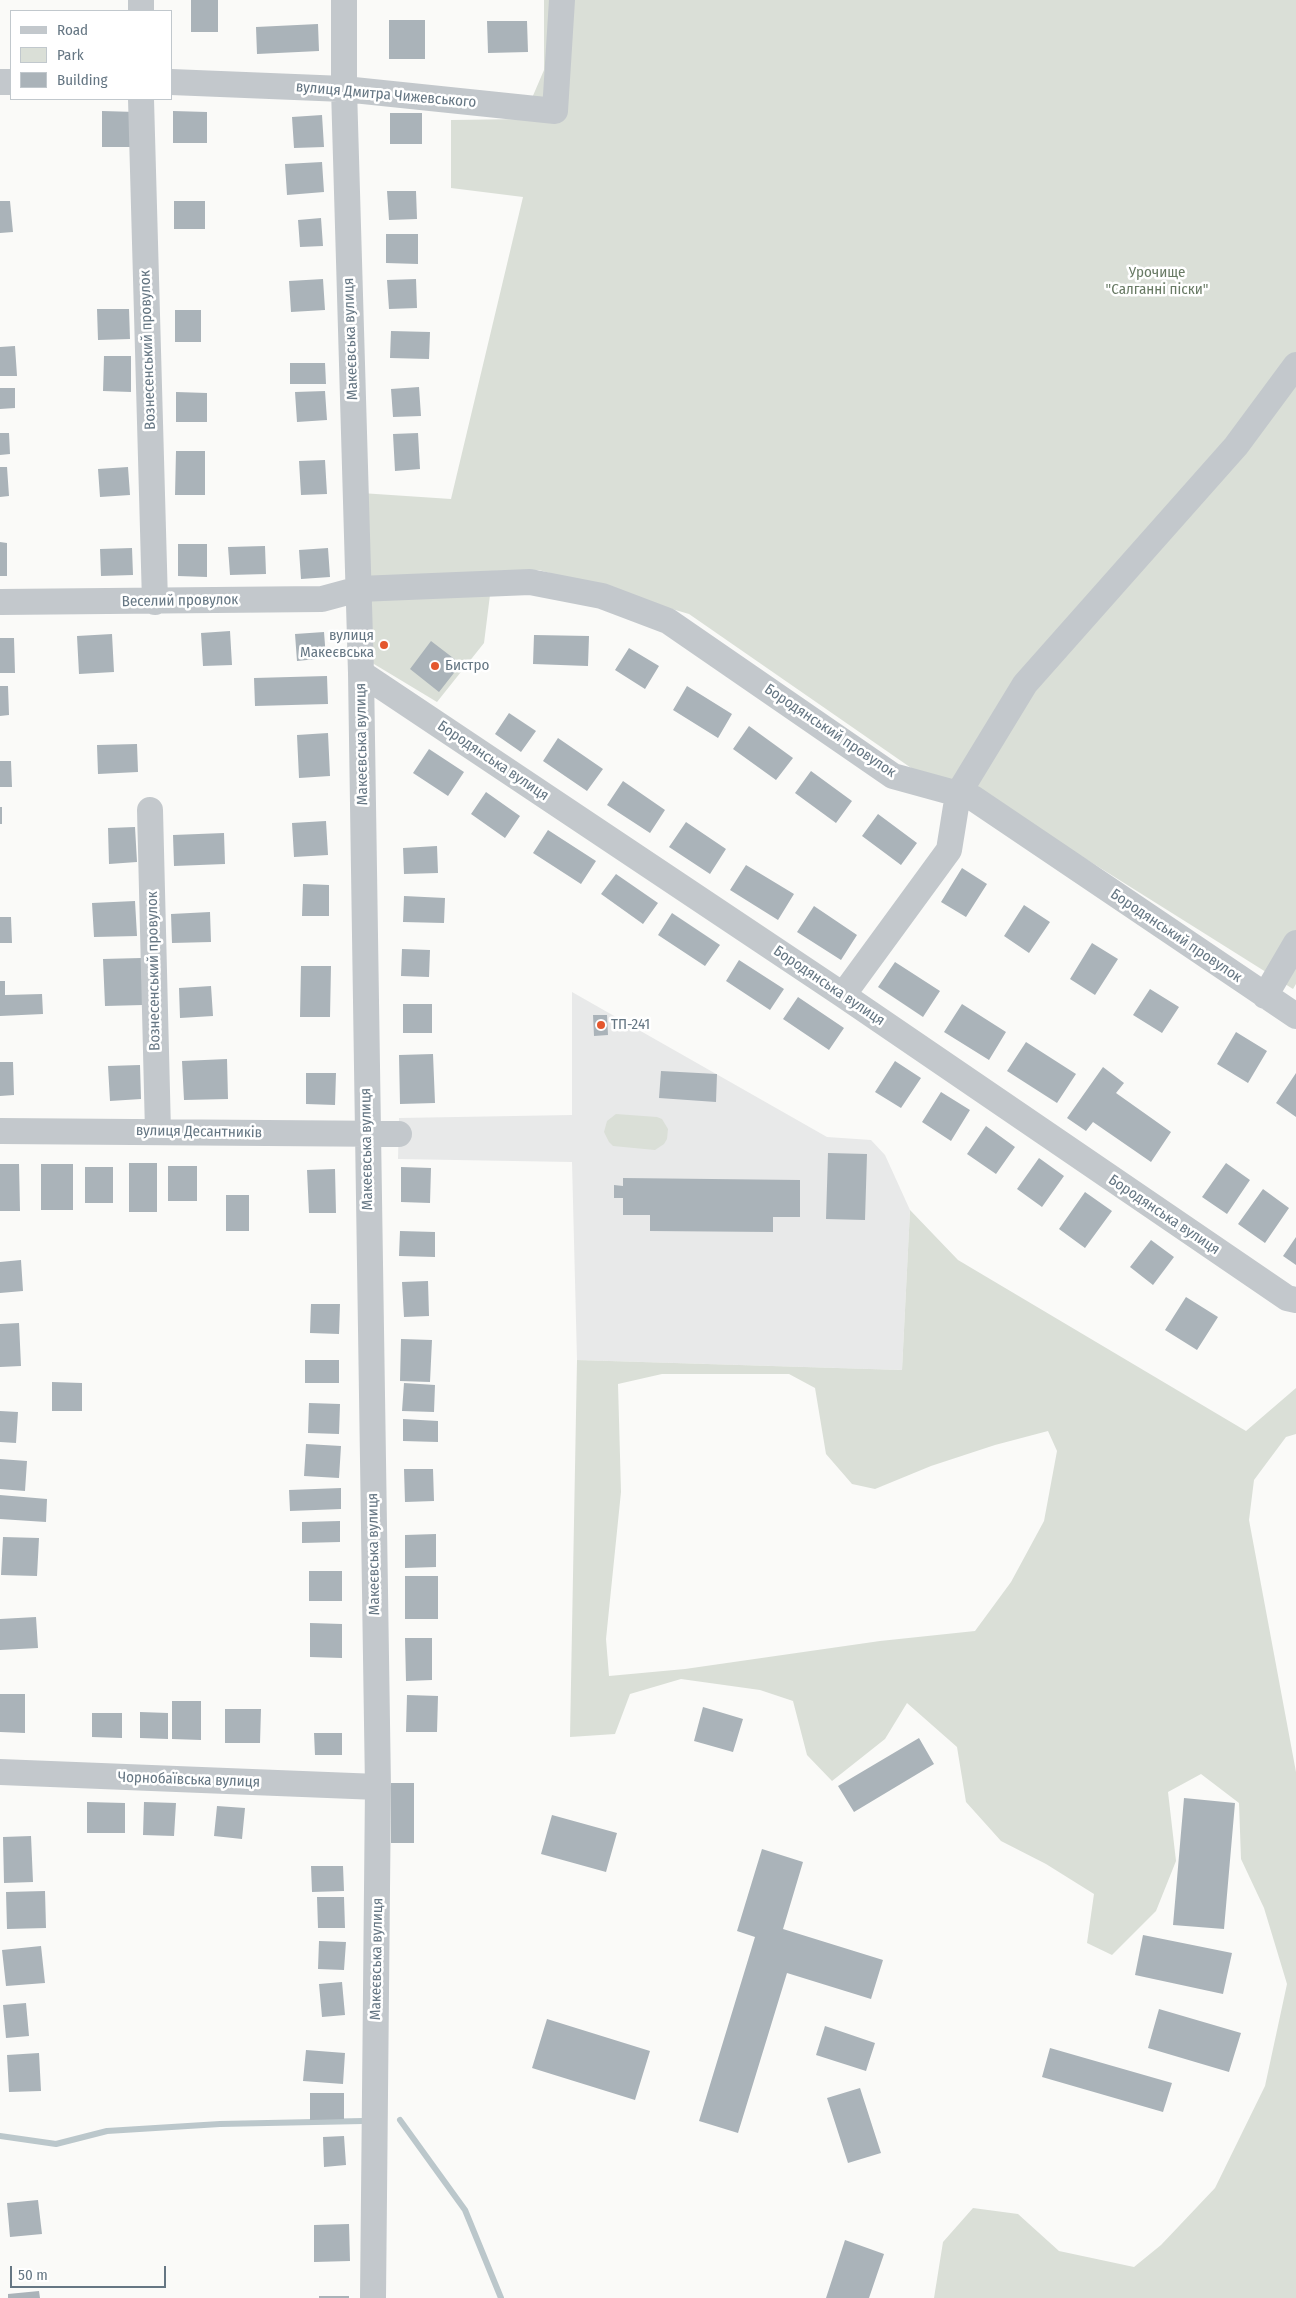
<!DOCTYPE html>
<html>
<head>
<meta charset="utf-8">
<style>
  body { margin:0 }
  #map { position:relative; width:1296px; height:2298px; overflow:hidden; background:#fafaf8; font-family:"Fira Sans Condensed",sans-serif }
  canvas { display:block }
  .legend { position:absolute; left:10px; top:10px; width:162px; height:90px; box-sizing:border-box; background:#fff; border:1px solid #c1c8cd; margin:0; padding:6px 9px; list-style:none; font-size:15px; color:#657683 }
  .legend li { display:flex; align-items:center; gap:10px; height:25px }
  .legend b { width:25px; border:1px solid #c1c8cd }
  .scale { position:absolute; left:10px; top:2266px; width:156px; height:22px; box-sizing:border-box; border:2px solid #657683; border-top:0; padding-left:6px; font-size:15px; line-height:18px; white-space:nowrap; color:#657683; -webkit-text-stroke:4px #fff; paint-order:stroke }
</style>
</head>
<body>
<div id="map">
<canvas width="1296" height="2298"></canvas>
<ul class="legend">
<li><b style="height:6px;background:#c3c8cc"></b>Road</li>
<li><b style="height:14px;background:#dadfd7"></b>Park</li>
<li><b style="height:14px;background:#aab3b9"></b>Building</li>
</ul>
<div class="scale">50 m</div>
</div>
<script>
const context = document.querySelector('canvas').getContext('2d');
context.lineJoin = 'round';
function fill(path, color) { context.fillStyle = color; context.fill(path, 'evenodd'); }
const toPath = rows => new Path2D(rows.map(r => 'M' + r).join(''));
function strokePath(path, color, width, dash) { context.strokeStyle = color; context.lineWidth = width; context.lineCap = dash ? 'butt' : 'round'; context.setLineDash(dash || []); context.stroke(path); }
function drawText(font, color, halo, rows, align = 'center') {
  context.font = font + ' "Fira Sans Condensed",sans-serif'; context.lineWidth = 5; context.setLineDash([]); context.textBaseline = 'middle'; context.strokeStyle = halo; context.fillStyle = color; for (const [text, x, y, turn = 0] of rows) {
    context.save(); context.translate(x, y); context.rotate((+turn || 0) * Math.PI / 180); context.textAlign = isNaN(turn) ? turn : align; if (halo) context.strokeText(text, 0, 0); context.fillText(text, 0, 0); context.restore();
  }
}
fill(toPath([
  [572,992,827,1137,871,1140,885,1155,910,1210,902,1370,577,1360,572,1162,398,1159,399,1118,572,1115]
]), '#e8e9e9');
fill(toPath([
  [544,0,1296,0,1296,984,1293,989,976,790,917,772,689,614,539,570,493,571,484,643,437,702,364,658,361,493,451,499,523,197,451,188,451,120,523,119,544,70],
  [616,1114,657,1117,662,1119,668,1129,667,1139,664,1144,655,1150,613,1146,609,1142,604,1132,607,1121],
  [910,1210,958,1260,1246,1431,1296,1388,1296,1434,1286,1437,1254,1480,1249,1520,1296,1772,1296,2298,934,2298,943,2242,973,2208,1018,2214,1059,2251,1134,2267,1161,2245,1215,2188,1265,2086,1287,1984,1264,1908,1241,1859,1239,1803,1201,1774,1168,1792,1176,1861,1156,1911,1112,1955,1087,1943,1094,1894,1046,1864,1001,1841,966,1802,957,1747,907,1703,885,1739,832,1781,807,1755,793,1701,760,1690,681,1679,630,1694,615,1734,570,1737,577,1360,902,1370],
  [662,1374,789,1374,815,1388,826,1454,852,1484,875,1489,931,1466,995,1445,1048,1431,1057,1451,1044,1521,1011,1582,975,1631,880,1641,685,1669,609,1676,606,1639,621,1492,618,1384]
]), '#dadfd7');
strokePath(toPath([
  [400,2120,465,2210,501,2298],
  [0,2136,56,2144,107,2131,220,2124,363,2121]
]), '#bbc7cb', 6);
fill(toPath([
  [191,0,218,0,218,32,191,32],
  [389,20,425,20,425,59,389,59],
  [487,21,527,21,528,52,488,53],
  [318,24,319,51,257,54,256,27],
  [102,111,136,112,135,147,102,147],
  [173,111,207,112,207,143,173,143],
  [390,113,422,113,422,144,390,144],
  [322,115,324,147,294,148,292,117],
  [322,162,324,192,287,195,285,164],
  [387,191,416,191,417,219,389,220],
  [0,201,10,201,13,232,0,233],
  [174,201,205,201,205,229,174,229],
  [321,218,323,246,300,247,298,220],
  [386,234,418,234,418,264,386,263],
  [323,279,325,310,291,312,289,281],
  [416,279,417,308,389,309,387,280],
  [97,309,129,309,130,339,98,340],
  [175,310,201,310,201,342,175,342],
  [391,331,430,332,429,359,390,358],
  [15,346,17,376,0,376,0,347],
  [104,356,131,356,131,392,103,391],
  [290,363,325,363,326,384,290,384],
  [419,387,421,416,393,417,391,389],
  [0,388,15,388,15,408,0,409],
  [325,391,327,420,297,422,295,392],
  [176,392,207,393,207,422,176,422],
  [0,433,9,433,10,454,0,455],
  [418,433,420,469,395,471,393,434],
  [176,451,205,451,205,495,175,495],
  [325,460,327,494,301,495,299,461],
  [0,467,7,467,9,496,0,497],
  [128,467,130,495,100,497,98,469],
  [0,542,7,543,7,576,0,576],
  [178,544,207,544,207,577,178,576],
  [265,546,266,574,230,575,228,547],
  [132,548,133,575,101,576,100,549],
  [328,548,330,577,301,579,299,550],
  [230,631,232,665,203,666,201,633],
  [324,632,326,658,297,661,295,634],
  [112,634,114,672,79,674,77,636],
  [534,635,589,636,588,666,533,664],
  [0,638,14,638,15,673,0,673],
  [431,641,461,664,439,692,410,669],
  [629,648,659,666,645,689,615,670],
  [327,676,328,704,255,706,254,678],
  [0,686,8,686,9,715,0,716],
  [687,686,732,714,718,738,673,710],
  [509,713,536,731,521,752,495,734],
  [749,726,793,758,776,780,733,749],
  [328,733,330,776,299,778,297,735],
  [558,738,603,769,587,791,543,761],
  [137,744,138,772,98,774,97,745],
  [429,749,464,772,448,796,413,773],
  [0,761,11,761,12,787,0,787],
  [811,771,852,801,836,823,795,793],
  [623,781,665,810,650,833,607,805],
  [486,792,520,816,505,838,471,814],
  [0,807,2,807,2,824,0,824],
  [878,814,917,843,901,865,862,836],
  [326,821,328,855,294,857,292,823],
  [686,822,726,849,710,874,669,847],
  [135,827,137,862,109,864,108,828],
  [548,830,596,861,581,884,533,853],
  [224,833,225,864,174,866,173,835],
  [437,846,438,873,404,874,403,848],
  [746,865,794,894,778,920,730,890],
  [962,868,987,884,966,917,941,902],
  [616,874,658,903,643,924,601,894],
  [303,884,329,885,329,916,302,916],
  [404,896,445,898,444,923,403,922],
  [135,901,137,936,94,937,92,903],
  [1024,905,1050,922,1029,953,1004,936],
  [814,906,857,935,841,960,797,932],
  [210,912,211,942,172,943,171,914],
  [672,913,720,945,705,966,658,935],
  [0,917,11,917,12,943,0,943],
  [1092,943,1118,959,1095,995,1070,979],
  [402,949,430,950,429,977,401,976],
  [141,958,143,1005,105,1006,103,959],
  [739,960,784,989,770,1010,726,981],
  [895,962,940,991,923,1017,878,987],
  [301,966,331,966,330,1017,300,1017],
  [0,981,5,981,5,995,42,994,43,1014,0,1016],
  [211,986,213,1016,180,1018,179,988],
  [1150,989,1179,1007,1162,1033,1133,1015],
  [798,997,844,1028,829,1050,783,1019],
  [403,1004,432,1004,432,1033,403,1033],
  [962,1004,1006,1032,989,1060,944,1032],
  [593,1015,607,1015,608,1035,594,1036],
  [1236,1032,1267,1051,1248,1083,1217,1064],
  [1026,1042,1076,1074,1057,1103,1007,1071],
  [433,1054,435,1103,400,1104,399,1055],
  [227,1059,228,1099,184,1100,182,1061],
  [895,1061,921,1078,901,1108,875,1092],
  [0,1062,13,1062,14,1095,0,1096],
  [140,1065,141,1099,110,1101,108,1066],
  [1103,1067,1124,1083,1116,1093,1171,1132,1151,1162,1093,1122,1086,1131,1067,1118],
  [661,1071,717,1074,716,1102,659,1098],
  [306,1073,336,1073,335,1105,306,1104],
  [1296,1073,1296,1117,1276,1103],
  [941,1092,970,1110,951,1141,922,1122],
  [986,1126,1015,1147,996,1174,967,1154],
  [828,1153,867,1154,865,1220,826,1219],
  [1039,1158,1064,1176,1042,1207,1017,1189],
  [129,1163,157,1163,157,1212,129,1212],
  [1226,1163,1250,1180,1227,1214,1202,1197],
  [0,1164,19,1164,20,1211,0,1211],
  [41,1164,73,1164,73,1210,41,1210],
  [168,1166,197,1166,197,1201,168,1201],
  [85,1167,113,1167,113,1203,85,1203],
  [401,1167,431,1168,430,1203,401,1202],
  [335,1169,336,1213,309,1213,307,1170],
  [623,1178,800,1180,800,1217,773,1217,773,1232,650,1231,650,1215,623,1215,623,1198,614,1198,614,1185,623,1186],
  [1263,1189,1289,1208,1265,1243,1238,1224],
  [1085,1192,1112,1211,1085,1248,1059,1229],
  [226,1195,249,1195,249,1231,226,1231],
  [400,1231,435,1232,435,1257,399,1256],
  [1296,1237,1296,1265,1283,1256],
  [1151,1240,1174,1257,1153,1285,1130,1267],
  [21,1260,23,1291,0,1293,0,1262],
  [428,1281,429,1316,404,1317,402,1282],
  [1186,1297,1218,1317,1197,1350,1165,1330],
  [311,1304,340,1304,339,1334,310,1333],
  [19,1323,21,1366,0,1367,0,1324],
  [401,1339,432,1340,430,1382,400,1381],
  [305,1360,339,1360,339,1383,305,1383],
  [52,1382,82,1383,82,1411,52,1411],
  [404,1383,435,1385,434,1412,402,1411],
  [309,1403,340,1404,339,1434,308,1433],
  [0,1411,18,1412,16,1443,0,1442],
  [403,1419,438,1421,438,1442,403,1441],
  [306,1444,341,1446,339,1478,304,1476],
  [0,1459,27,1461,25,1491,0,1489],
  [404,1469,433,1469,434,1501,405,1502],
  [341,1488,341,1509,290,1511,289,1490],
  [0,1495,47,1499,46,1522,0,1519],
  [340,1521,340,1542,302,1543,302,1522],
  [436,1534,436,1567,405,1568,405,1535],
  [3,1537,39,1538,37,1576,1,1575],
  [309,1571,342,1571,342,1601,309,1601],
  [405,1576,438,1576,438,1619,405,1619],
  [36,1617,38,1648,0,1650,0,1619],
  [310,1623,342,1624,342,1658,310,1657],
  [405,1638,432,1638,432,1680,406,1681],
  [0,1694,25,1694,25,1733,0,1732],
  [407,1695,438,1696,437,1732,406,1732],
  [172,1701,201,1701,201,1740,172,1739],
  [703,1707,743,1719,733,1752,694,1741],
  [225,1709,261,1709,260,1743,225,1743],
  [140,1712,168,1713,168,1739,140,1738],
  [92,1713,122,1713,122,1738,92,1737],
  [314,1733,342,1733,342,1755,315,1755],
  [919,1738,934,1764,854,1812,838,1786],
  [391,1783,414,1783,414,1843,391,1843],
  [1184,1798,1235,1803,1224,1929,1173,1925],
  [87,1802,125,1803,125,1833,87,1833],
  [144,1802,176,1803,174,1836,143,1835],
  [217,1806,245,1808,242,1839,214,1836],
  [552,1815,617,1833,606,1872,541,1854],
  [31,1836,33,1882,4,1883,3,1837],
  [762,1849,803,1862,783,1929,883,1960,871,1999,787,1973,738,2133,699,2121,755,1937,737,1931],
  [311,1866,343,1866,344,1891,312,1892],
  [45,1891,46,1928,7,1929,6,1892],
  [317,1897,344,1897,345,1928,318,1928],
  [1143,1935,1232,1953,1223,1994,1135,1975],
  [319,1941,346,1942,344,1970,318,1969],
  [41,1946,45,1983,6,1986,2,1950],
  [342,1982,345,2015,322,2017,319,1984],
  [26,2003,29,2036,6,2038,3,2005],
  [1159,2009,1241,2033,1229,2072,1148,2048],
  [547,2019,650,2051,635,2100,532,2068],
  [825,2026,875,2043,866,2071,816,2055],
  [1050,2048,1172,2083,1163,2112,1042,2077],
  [306,2050,345,2053,343,2084,303,2081],
  [39,2053,41,2091,9,2092,7,2055],
  [860,2088,881,2153,848,2163,827,2098],
  [310,2093,344,2093,344,2119,310,2120],
  [344,2136,346,2165,324,2167,323,2137],
  [38,2200,42,2234,10,2237,7,2203],
  [349,2224,350,2261,314,2262,314,2225],
  [845,2240,884,2254,869,2298,826,2298],
  [39,2291,40,2298,8,2298,8,2294],
  [319,2296,349,2296,349,2298,319,2298]
]), '#aab3b9');
strokePath(toPath([
  [141,0,141,11],
  [344,0,344,89,361,673,378,1787,373,2298],
  [0,82,11,82],
  [171,82,344,89,555,111,562,0],
  [141,99,155,602],
  [0,602,322,599,359,589,530,582,602,596,668,621,893,776,973,798,1296,1016],
  [361,673,843,995,1287,1298,1296,1300],
  [150,810,158,1132],
  [843,995,949,850,958,794,1025,684,1236,446,1296,365],
  [1265,996,1296,943],
  [0,1131,399,1134],
  [0,1772,378,1787]
]), '#c3c8cc', 26);
for (const [x, y, r, color] of [
  [384,645,5,"#e4572e"],
  [435,666,5,"#e4572e"],
  [601,1025,5,"#e4572e"]
]) { const dot = new Path2D(); dot.arc(x, y, r, 0, 2 * Math.PI); context.fillStyle = color; context.fill(dot); strokePath(dot, '#fff', 2); }
drawText('15px', '#657683', '#fff', [
  ["вулиця Дмитра Чижевського",386,95,5],
  ["Макеєвська вулиця",351,339,-92],
  ["Вознесенський провулок",148,350,-92],
  ["Веселий провулок",180,601,-1],
  ["Бородянський провулок",830,731,34],
  ["Макеєвська вулиця",362,744,-91],
  ["Бородянська вулиця",493,761,34],
  ["Бородянський провулок",1176,936,34],
  ["Вознесенський провулок",154,971,-91],
  ["Бородянська вулиця",829,986,34],
  ["вулиця Десантників",199,1132,1],
  ["Макеєвська вулиця",367,1149,-91],
  ["Бородянська вулиця",1164,1215,34],
  ["Макеєвська вулиця",374,1554,-91],
  ["Чорнобаївська вулиця",189,1780,2],
  ["Макеєвська вулиця",377,1959,-89]
]);
drawText('15px', '#687a64', '#fff', [
  ["Урочище",1157,273],
  ["\"Салганні піски\"",1157,290]
]);
drawText('15px', '#657683', '#fff', [
  ["вулиця",374,636,"right"],
  ["Макеєвська",374,653,"right"],
  ["Бистро",445,666],
  ["ТП-241",611,1025]
], 'left');
</script>
</body>
</html>
